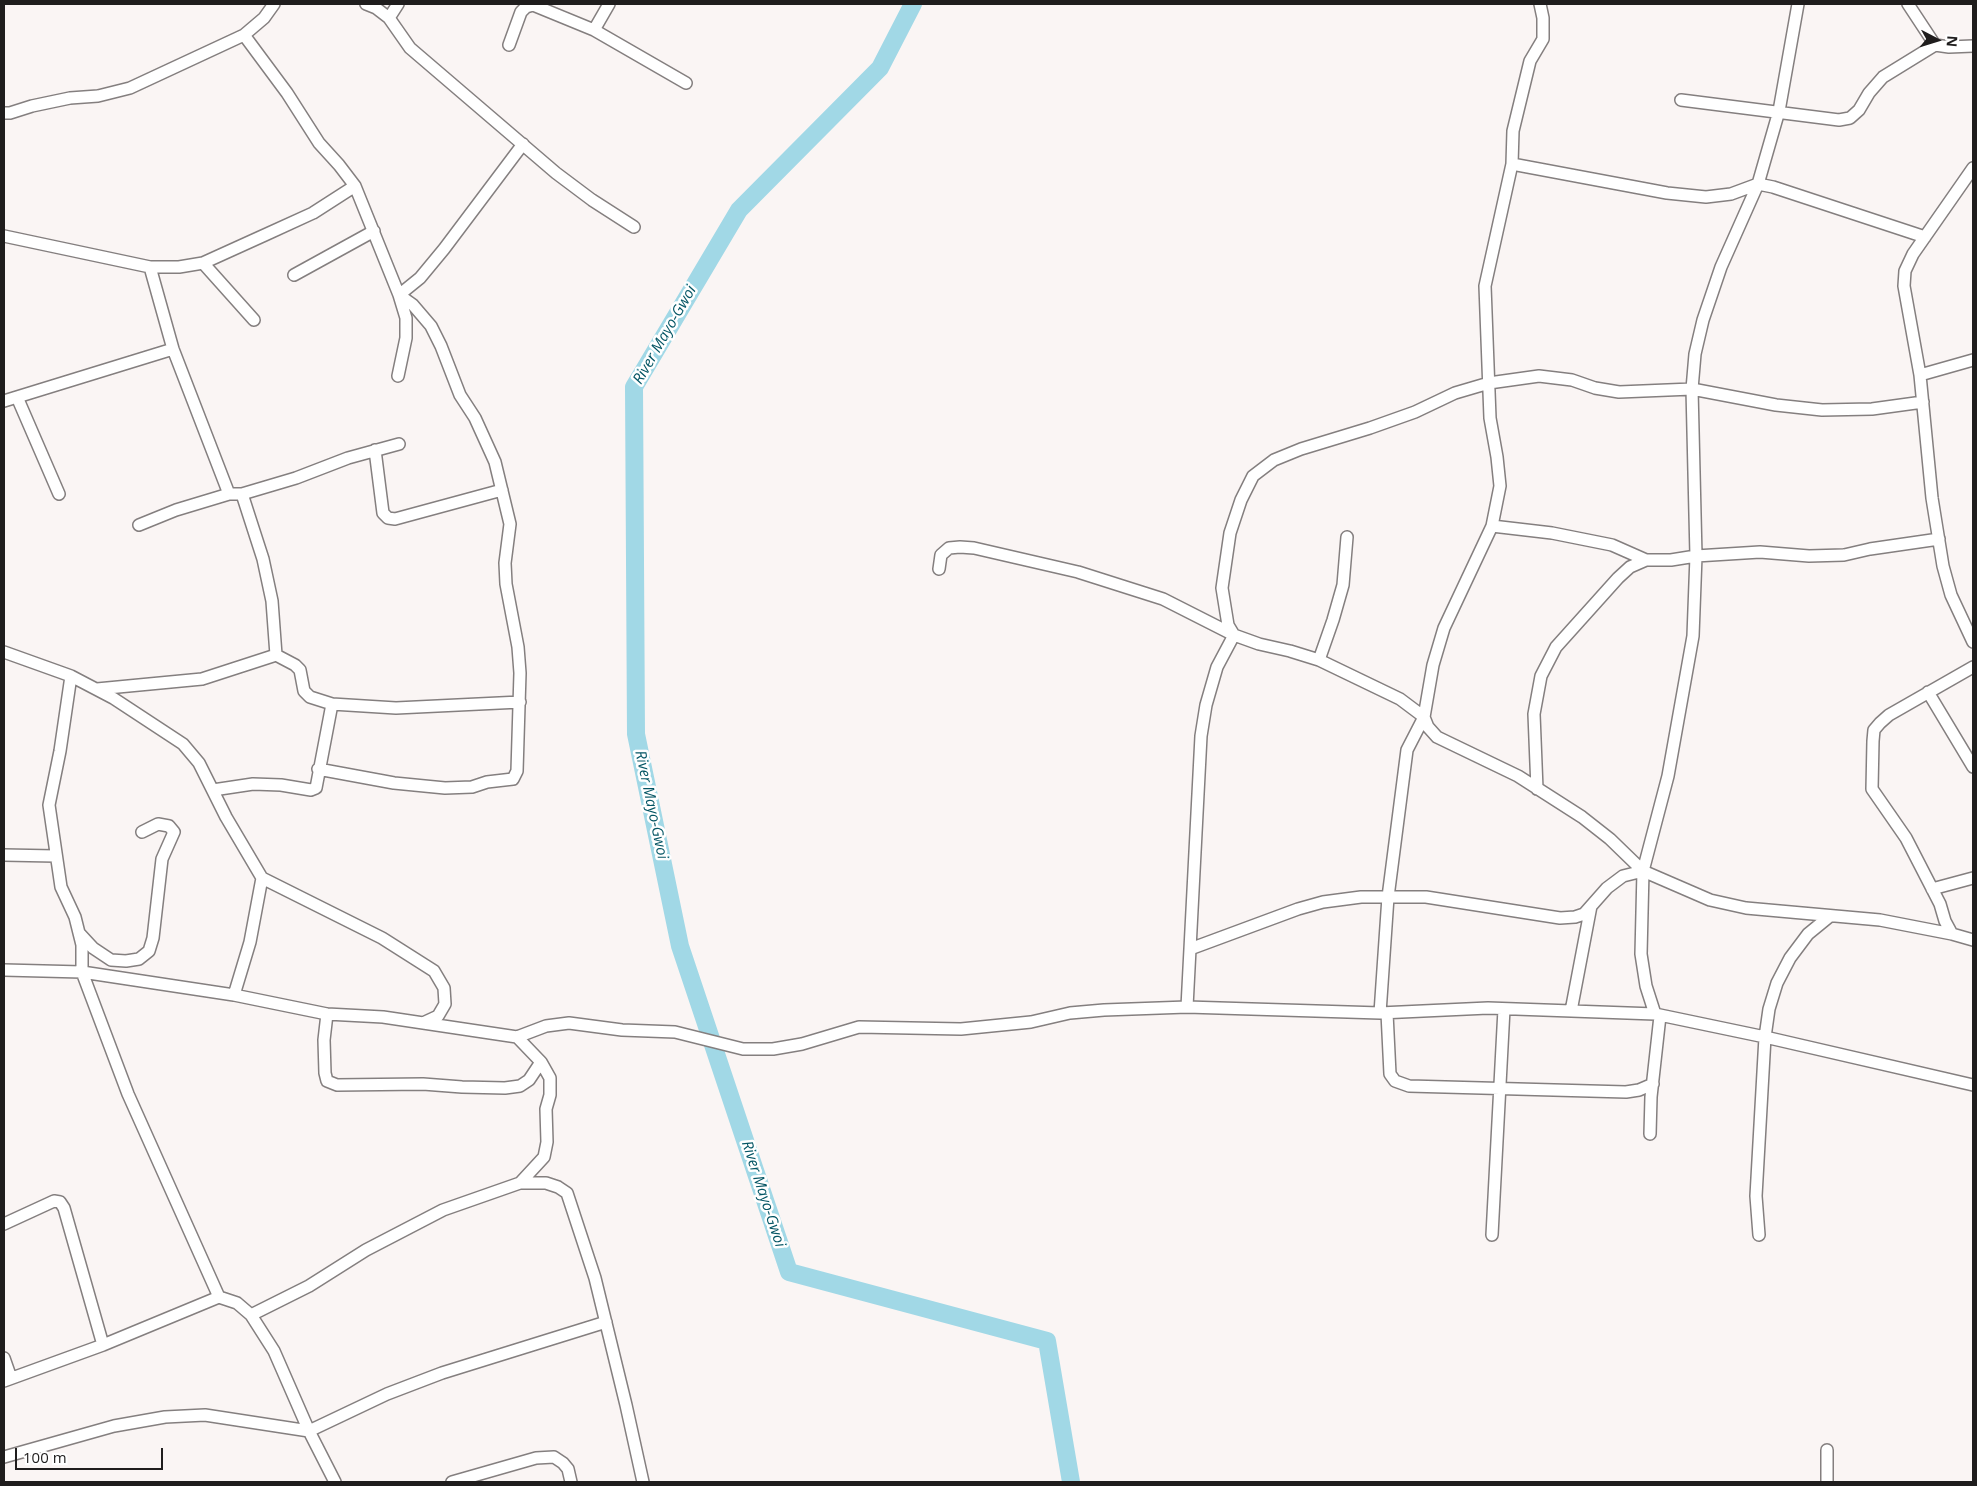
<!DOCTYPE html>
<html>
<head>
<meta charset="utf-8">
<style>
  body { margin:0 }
  #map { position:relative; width:1977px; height:1486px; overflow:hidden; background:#faf5f4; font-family:"Open Sans",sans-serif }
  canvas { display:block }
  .frame { position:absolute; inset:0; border:5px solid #1f1d1d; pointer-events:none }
  .north { position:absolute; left:1912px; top:15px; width:50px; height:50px; -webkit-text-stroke:4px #fff; paint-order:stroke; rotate:95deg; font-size:14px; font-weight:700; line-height:20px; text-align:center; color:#1f1d1d }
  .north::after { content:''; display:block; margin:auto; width:18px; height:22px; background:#1f1d1d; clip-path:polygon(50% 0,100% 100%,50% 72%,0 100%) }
  .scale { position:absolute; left:15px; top:1448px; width:148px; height:22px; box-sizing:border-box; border:2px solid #1f1d1d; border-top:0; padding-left:6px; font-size:15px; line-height:18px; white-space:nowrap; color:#1f1d1d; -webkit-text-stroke:4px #fff; paint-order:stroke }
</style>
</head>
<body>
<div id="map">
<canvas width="1977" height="1486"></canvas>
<div class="frame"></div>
<div class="north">N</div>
<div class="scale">100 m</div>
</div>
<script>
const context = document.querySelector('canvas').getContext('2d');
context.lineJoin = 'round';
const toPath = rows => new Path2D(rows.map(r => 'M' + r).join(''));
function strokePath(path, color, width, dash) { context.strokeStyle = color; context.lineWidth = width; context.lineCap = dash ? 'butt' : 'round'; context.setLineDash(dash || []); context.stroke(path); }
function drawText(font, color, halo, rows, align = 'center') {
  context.font = font + ' "Open Sans",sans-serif'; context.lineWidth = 5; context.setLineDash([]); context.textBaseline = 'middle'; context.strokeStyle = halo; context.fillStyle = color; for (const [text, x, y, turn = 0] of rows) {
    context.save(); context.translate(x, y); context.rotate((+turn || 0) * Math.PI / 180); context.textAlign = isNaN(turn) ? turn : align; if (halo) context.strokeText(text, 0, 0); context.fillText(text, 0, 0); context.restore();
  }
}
strokePath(toPath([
  [913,4,880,68,739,210,634,387,636,734,680,946,789,1272,1047,1341,1071,1482]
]), '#a1d8e6', 18);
const minor = toPath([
  [366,4,376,8,389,18,410,48,556,173,592,200,634,227],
  [1908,4,1935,45],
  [389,18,398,4],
  [594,30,609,4],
  [244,35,287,93,319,143,339,165,355,186,399,295,406,318,406,338,398,376],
  [509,45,521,12,526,7,533,5,594,30,686,83],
  [1681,100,1839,120,1850,118,1859,110,1869,93,1883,77,1935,45,1949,47,1973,46],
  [4,113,10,113,32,106,70,98,98,96,130,88,244,35,264,18,274,4],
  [1512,164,1667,193,1706,197,1731,194,1758,184,1773,187,1925,237],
  [1973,168,1913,254,1905,271,1904,286,1920,375,1932,498,1943,566,1951,595,1973,642],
  [4,236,150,267,179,267,203,263,267,234,313,213,355,186],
  [203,263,254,320],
  [150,267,173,349,229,494],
  [294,275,374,231],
  [399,295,420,278,444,249,523,144],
  [1920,375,1973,360],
  [17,397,59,494],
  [4,401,173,349],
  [375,450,383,513,388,518,395,519,502,490],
  [242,494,263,559,272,601,276,655],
  [139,525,176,510,229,494,242,494,296,478,348,458,399,444],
  [1492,526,1552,533,1612,545,1646,560],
  [939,569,941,555,949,548,960,547,974,548,1078,572,1163,599,1234,635,1259,644,1290,651,1319,660,1400,699,1424,717,1428,727,1437,737,1518,776,1582,817,1610,839,1643,871,1710,900,1746,908,1880,920,1952,934,1973,940],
  [1234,635,1228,625,1222,588,1230,533,1241,500,1253,476,1274,460,1301,449,1370,428,1415,412,1455,393,1489,383,1539,376,1572,380,1595,388,1619,392,1692,389,1776,405,1822,410,1872,409,1923,402],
  [4,652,71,676,113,698,183,744,199,763,226,817,262,878,382,938,434,971,444,988,445,1004,438,1016,425,1022],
  [1319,660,1333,620,1343,585,1347,537],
  [71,676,60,751,49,805,61,887,75,917,82,945,82,972,128,1094,219,1297,237,1303,251,1315,274,1351,309,1431,335,1482],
  [97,689,202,679,276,655,295,665,300,670,304,691,310,697,332,704,396,708,520,702],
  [1928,692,1973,767],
  [318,769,394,783,445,788,472,787,487,782,513,779,517,771,520,673,518,647,506,584,505,563,510,524,495,462,475,418,460,395,441,346,431,326,413,305,399,295],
  [1537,789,1534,714,1541,676,1556,647,1618,578,1630,567,1646,560,1671,560,1696,556,1760,552,1809,556,1844,555,1870,549,1939,539],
  [213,790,253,784,281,785,311,790,316,788,332,704],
  [4,855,55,856],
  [1932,889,1973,878],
  [80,934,93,948,111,960,126,961,139,959,149,951,153,938,162,859,174,832,169,826,158,824,142,832],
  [1952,934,1945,921,1940,904,1906,838,1872,789,1873,741,1874,730,1880,723,1889,715,1973,667],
  [1190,949,1298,909,1323,902,1361,897,1426,897,1560,918,1575,917,1584,914,1607,888,1623,876,1643,871],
  [4,970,82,972,234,995,327,1014,383,1017,517,1037,546,1026,569,1023,622,1030,675,1032,743,1049,773,1049,802,1044,859,1027,961,1029,1031,1022,1070,1013,1104,1010,1187,1007,1380,1013,1488,1008,1655,1014,1765,1037,1973,1085],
  [234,995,250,942,262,878],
  [1187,1007,1201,736,1206,705,1217,667,1234,635],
  [1571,1011,1591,906],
  [1380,1013,1388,897,1407,750,1424,717,1433,665,1444,628,1492,526,1500,486,1497,457,1490,418,1485,286,1512,164,1513,131,1530,61,1543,39,1543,18,1540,4],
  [1387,1013,1390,1074,1395,1081,1409,1086,1626,1092,1639,1090,1653,1084],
  [327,1014,324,1040,325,1073,327,1081,337,1085,423,1084,462,1087,505,1088,520,1086,529,1080,541,1062],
  [1655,1014,1646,986,1641,954,1643,871,1668,776,1693,636,1696,556,1692,389,1695,354,1703,320,1721,267,1758,184,1779,111,1798,4],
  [517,1037,541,1062,550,1078,550,1095,546,1109,547,1142,544,1157,520,1183],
  [1650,1134,1651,1097,1660,1016],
  [4,1224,54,1201,60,1202,64,1208,103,1345],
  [1492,1235,1504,1009],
  [1759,1235,1756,1196,1765,1037,1769,1009,1777,983,1790,958,1808,934,1830,916],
  [251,1315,309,1286,366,1250,443,1210,520,1183,546,1183,558,1187,567,1193,595,1278,626,1405,643,1482],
  [4,1358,11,1378],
  [4,1381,103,1345,219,1297],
  [1827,1450,1827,1482],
  [4,1457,114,1426,165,1417,205,1415,309,1431,387,1394,442,1373,606,1322],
  [452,1482,536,1458,554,1457,563,1463,568,1469,571,1482]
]);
strokePath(minor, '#847f7f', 14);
strokePath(minor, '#fff', 11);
drawText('italic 15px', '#045564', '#fff', [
  ["River Mayo-Gwoi",665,335,-60],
  ["River Mayo-Gwoi",651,805,78],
  ["River Mayo-Gwoi",763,1194,72]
]);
</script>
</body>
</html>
